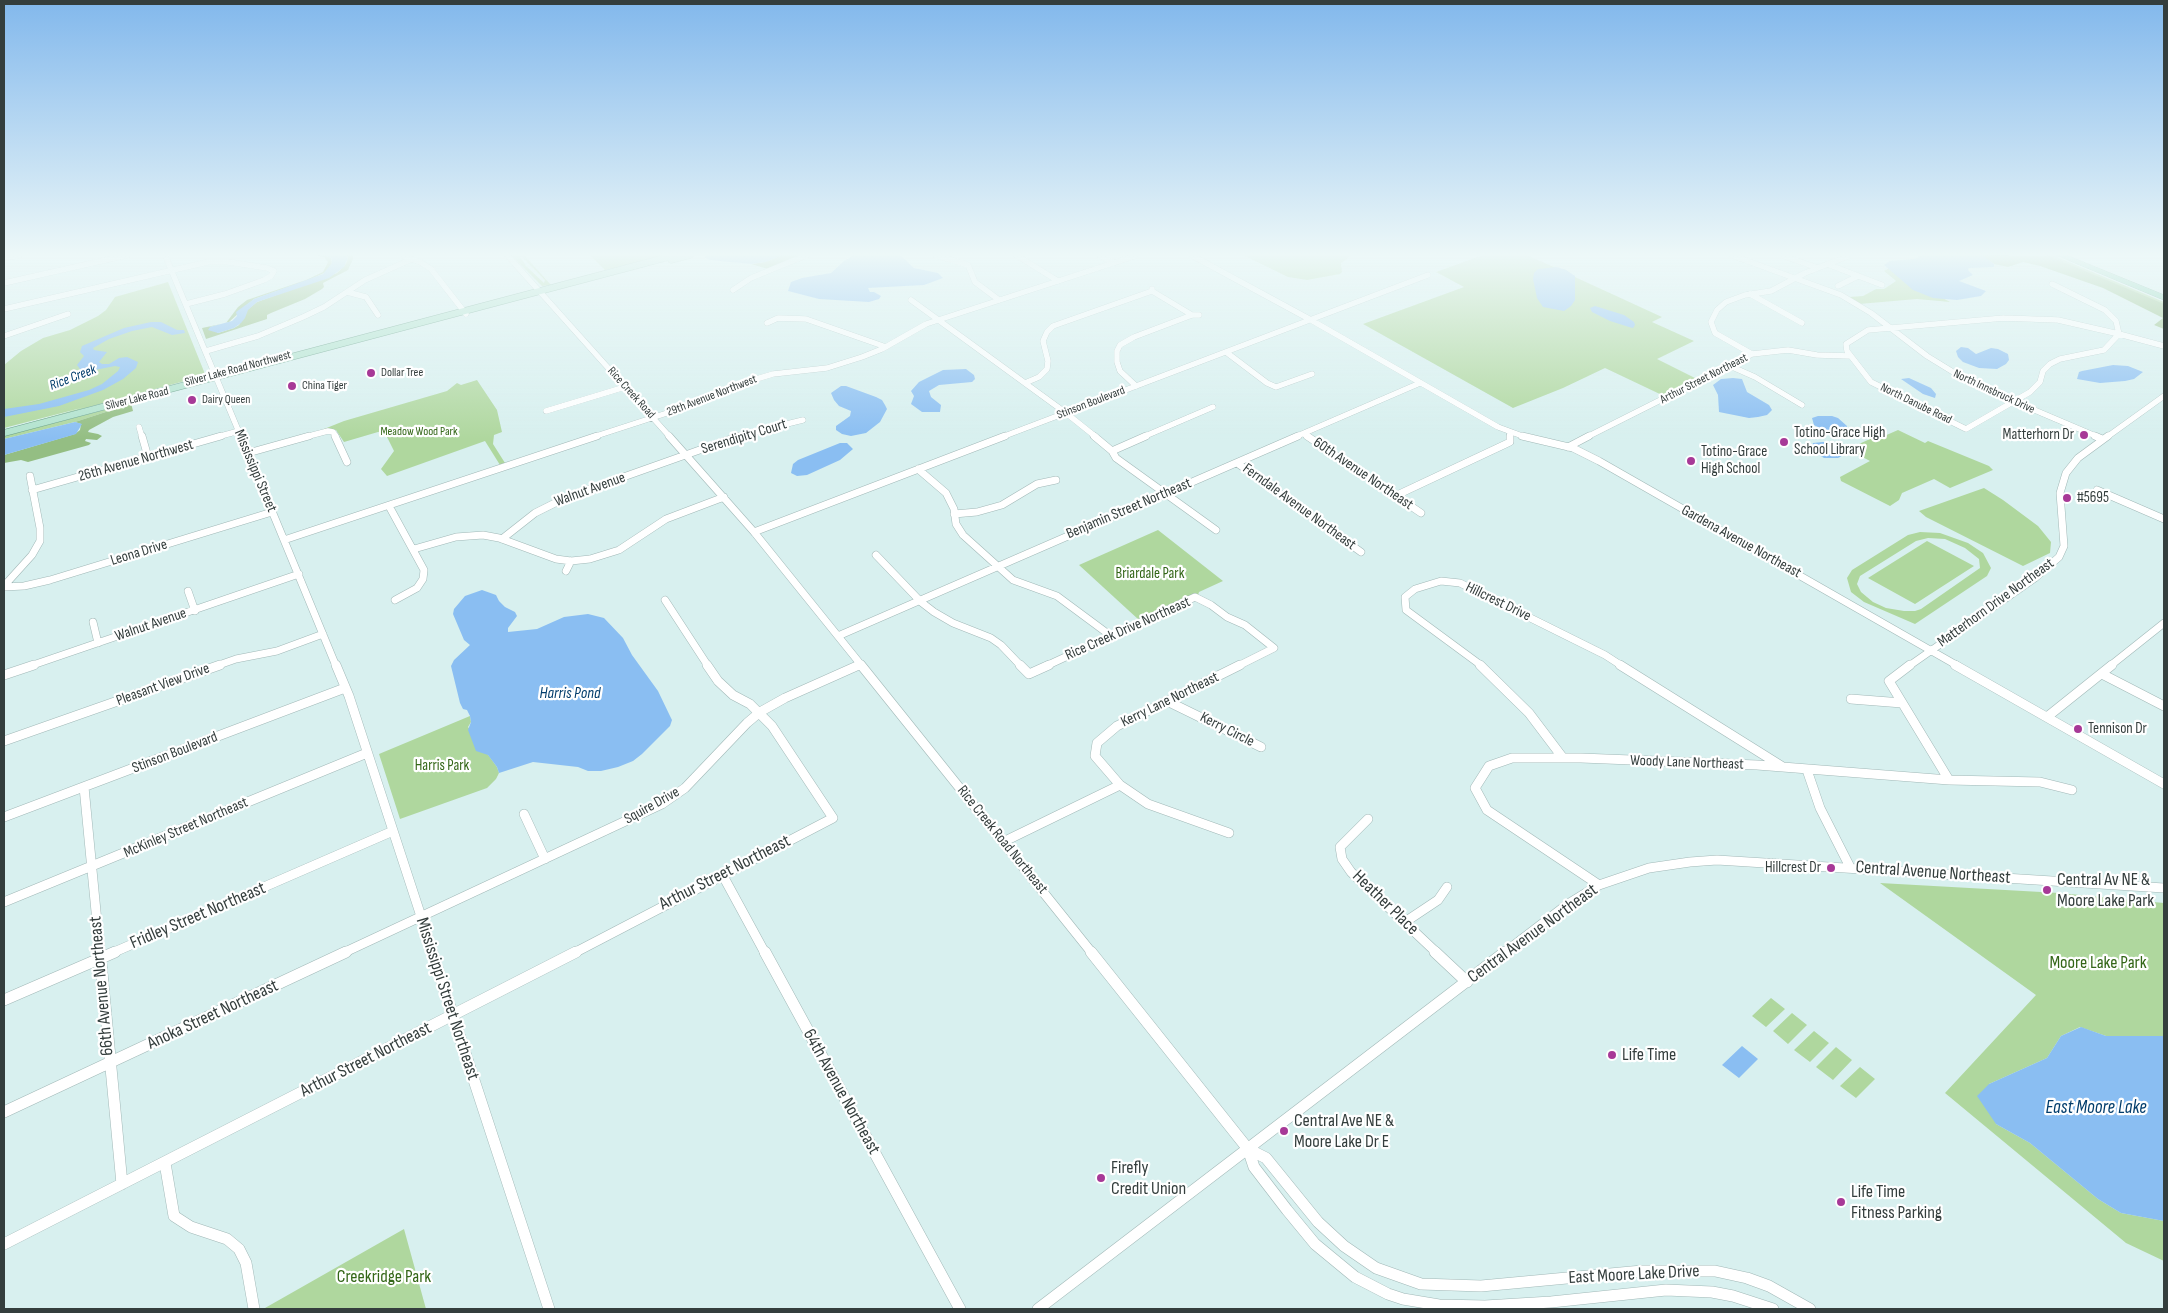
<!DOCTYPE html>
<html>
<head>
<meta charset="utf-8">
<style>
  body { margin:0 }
  #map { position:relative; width:2168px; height:1313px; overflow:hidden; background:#d8f0ef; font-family:"Sofia Sans Condensed",sans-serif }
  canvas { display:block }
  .frame { position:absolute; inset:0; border:5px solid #343e3d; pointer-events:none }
</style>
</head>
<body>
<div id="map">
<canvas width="2168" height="1313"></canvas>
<div class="frame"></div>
</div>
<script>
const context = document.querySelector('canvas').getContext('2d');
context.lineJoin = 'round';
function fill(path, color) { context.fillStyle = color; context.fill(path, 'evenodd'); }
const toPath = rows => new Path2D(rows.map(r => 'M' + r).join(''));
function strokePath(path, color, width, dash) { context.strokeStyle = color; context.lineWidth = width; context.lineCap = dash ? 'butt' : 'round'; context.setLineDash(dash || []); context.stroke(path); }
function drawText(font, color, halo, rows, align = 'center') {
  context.font = font + ' "Sofia Sans Condensed",sans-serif'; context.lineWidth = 4.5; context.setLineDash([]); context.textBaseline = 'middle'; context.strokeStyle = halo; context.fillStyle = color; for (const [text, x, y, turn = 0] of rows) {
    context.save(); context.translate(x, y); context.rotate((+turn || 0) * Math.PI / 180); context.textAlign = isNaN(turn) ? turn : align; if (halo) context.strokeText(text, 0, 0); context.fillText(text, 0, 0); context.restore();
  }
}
fill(toPath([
  [511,255,519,255,526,266,544,283,545,280,520,255,524,255,551,285,542,286],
  [590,255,666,255,605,270],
  [1243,255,1352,255,1341,263,1342,272,1340,274,1307,280,1288,277],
  [1483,255,1526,255,1554,267,1566,270,1575,277,1662,317,1652,322,1694,341,1657,359,1697,379,1664,396,1605,368,1563,388,1513,408,1363,324,1464,287,1436,272],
  [2046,255,2052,255,2164,302,2164,305],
  [1891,267,1939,296,1950,302,1917,299,1859,304,1849,297,1863,296,1876,289,1884,289,1896,281,1884,271],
  [168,282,205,374,203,376,4,430,85,407,4,428,4,365,21,351,43,338,70,330,98,316,106,310,115,297],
  [477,380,497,410,502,432,494,435,493,444,505,463,500,465,485,441,387,476,381,469,394,451,385,433,378,432,344,442,336,430,324,429,344,421,447,391,457,383,461,385],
  [131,403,121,410,112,410,75,422,4,439,4,436],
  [1898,430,1925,443,1928,441,1989,466,1993,470,1950,488,1934,479,1902,493,1899,500,1890,506,1841,481,1840,477,1870,461,1851,451,1850,448,1879,435,1882,437],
  [1984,488,2003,500,2038,526,2051,542,2050,553,2023,566,1926,517,1919,511],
  [1158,530,1223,581,1199,592,1198,595,1139,620,1079,565],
  [1920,532,1940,533,1968,543,1983,553,1991,568,1987,576,1915,624,1864,602,1851,592,1847,578,1852,570,1908,535],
  [1928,538,1945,539,1965,548,1979,559,1980,568,1921,609,1915,611,1904,611,1886,608,1873,602,1861,592,1857,584,1860,576,1916,541],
  [1927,541,1974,566,1915,604,1868,578],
  [470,716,471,722,468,727,497,767,499,773,496,779,487,788,400,819,379,754],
  [1880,883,2059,893,2164,903,2164,1036,2106,1036,2080,1027,2061,1036,2047,1058,1989,1084,1996,1124,2030,1143,2098,1199,2121,1213,2164,1221,2164,1261,2126,1243,1945,1093,2036,995],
  [1771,998,1785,1009,1766,1027,1752,1016],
  [1792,1013,1807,1025,1788,1044,1773,1031],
  [1814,1031,1829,1043,1810,1062,1794,1050],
  [1836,1047,1852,1060,1833,1080,1816,1067],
  [1860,1067,1875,1079,1856,1098,1840,1086],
  [404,1229,426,1309,266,1309,265,1308]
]), '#afd79e');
fill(toPath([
  [316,255,324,255,331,258,332,265,326,272,309,280,254,299,229,322,210,327,218,333,234,328,239,325,247,310,257,302,337,273,346,264,348,258,347,255,353,255,353,259,348,270,323,283,324,287,322,289,305,299,271,313,267,315,267,319,206,339,202,328,226,323,238,307,247,300,306,280,323,272,328,262,324,257],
  [783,255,802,255,768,269,751,264,765,262],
  [1981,255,2049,256,2164,304,2164,329,2154,325,2163,318,2103,288,2040,266,2023,262,2008,267,1994,264],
  [131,403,133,411,113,417,89,430,88,432,98,434,102,436,97,440,86,439,85,441,91,443,89,445,28,462,21,460,4,463,4,455,75,434,80,430,81,424,75,422,78,421,112,410,123,409]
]), '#94be83');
fill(toPath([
  [324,255,347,255,348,258,344,267,329,278,257,302,248,310,245,318,241,323,234,328,218,333,208,330,210,327,232,321,237,316,236,312,254,299,323,274,332,263,331,258],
  [707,255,783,255,765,262,751,264,711,260,705,258],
  [854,255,900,255,914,268,938,273,943,278,924,285,868,288,870,292,874,292,881,296,879,299,869,302,819,299,788,291,791,282,802,278,831,273,844,261],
  [1923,255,1981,255,1985,257,1994,264,1994,267,1969,268,1968,270,1973,275,1959,281,1986,291,1981,296,1957,300,1933,298,1913,290,1884,265,1890,261,1914,259],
  [1557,267,1566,270,1575,276,1575,300,1571,306,1564,311,1543,307,1537,298,1533,279,1534,273,1538,269],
  [1595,306,1624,315,1634,322,1635,325,1633,328,1629,327,1610,321,1592,312,1590,308],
  [151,322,161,322,177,330,184,330,185,333,172,335,152,327,132,331,109,339,93,348,94,350,107,352,99,362,102,364,109,364,119,358,127,357,138,362,136,368,123,379,103,390,59,406,4,417,4,409,39,404,89,390,102,384,118,371,120,367,115,366,90,371,80,369,77,365,84,356,80,352,82,346,124,328],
  [1961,347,1968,348,1976,354,1991,348,1998,349,2008,354,2009,360,2006,364,1997,369,1979,368,1963,362,1958,357,1956,351],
  [2113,365,2128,366,2143,372,2134,379,2125,381,2100,383,2077,379,2079,372,2082,371],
  [966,369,974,375,975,379,972,382,939,385,929,391,931,397,941,405,940,412,922,412,911,404,914,396,911,391,919,382,943,370],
  [1733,378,1742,379,1747,392,1769,405,1772,410,1767,415,1758,417,1749,418,1719,412,1718,395,1713,385,1721,379],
  [1909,378,1931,388,1936,394,1935,398,1923,394,1901,379],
  [841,386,846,386,876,397,882,400,885,405,887,409,880,422,866,433,851,436,842,434,836,430,836,426,850,416,851,411,839,406,834,400,831,393],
  [1818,416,1832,416,1838,418,1847,426,1847,429,1840,432,1824,431,1814,425,1812,418],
  [75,422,82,424,76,434,4,455,4,439],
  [1823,442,1827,442,1842,452,1842,456,1838,458,1824,458,1811,450,1813,443],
  [840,443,847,443,853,449,840,460,807,475,797,476,791,473,793,464,798,460],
  [482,590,496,595,499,601,505,607,515,612,517,616,508,628,508,632,537,629,564,617,588,614,604,618,623,638,632,655,658,691,670,716,672,720,670,726,642,754,633,761,618,767,601,771,588,771,578,767,533,762,499,773,497,767,488,755,476,751,468,730,471,722,470,716,467,710,463,709,460,703,451,666,454,660,470,645,464,640,453,614,454,609,465,596],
  [2081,1027,2106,1036,2164,1036,2164,1221,2121,1213,2098,1199,2030,1143,1996,1124,1977,1096,1989,1084,2047,1058,2061,1036],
  [1742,1046,1758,1059,1739,1078,1722,1065]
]), '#8abef2');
const minorFar3 = toPath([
  [165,255,241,437],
  [400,255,420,262,431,269,466,314],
  [507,255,670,437],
  [935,255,968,265,975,282,999,300],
  [1016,255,1058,281],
  [1099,255,1113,263],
  [1191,255,1311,320,1498,427,1525,437],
  [1731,255,1841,295,1871,313,1927,356,1971,383,2098,437],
  [1781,255,1818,268],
  [4,258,20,255],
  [1827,264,1882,285],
  [4,283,128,255],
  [2052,284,2105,310,2116,321,2119,334],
  [1838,286,1858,276],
  [733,290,751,278,807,255],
  [1152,291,1192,315],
  [347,292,366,297,378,315],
  [1750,294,1802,323],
  [911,300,1066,413,1096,437],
  [4,309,208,262,228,262,267,268,274,271,271,276,264,280,225,294,186,304],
  [2004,318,2058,320,2119,334,2104,350,2060,359,2050,364,2043,371,2040,382,2030,392,1966,429,1871,382,1847,351,1846,344,1868,330,2004,318],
  [767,323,778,318,806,319,886,347],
  [2119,334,2164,346],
  [4,336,68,314],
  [206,351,258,336,303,317,324,307,365,280,412,259],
  [1226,352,1267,383,1276,387,1312,374],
  [1752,354,1715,333,1711,322,1717,310,1726,302,1745,295,1771,291,1805,273,1851,255],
  [1730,366,1755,377,1802,405],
  [1025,383,1039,377,1047,369,1048,361,1043,341,1047,332,1053,326,1152,291,1152,289],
  [1136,386,1120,371,1117,362,1117,351,1120,345,1134,337,1192,315,1199,315],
  [546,411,625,387],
  [139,427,142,437],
  [1510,432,1510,437],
  [1304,434,1309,437],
  [217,437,239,431],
  [305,437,328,431,333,432,336,437],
  [593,437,667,413,733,386,773,374,827,368,862,357,882,349,926,324,1138,255],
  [734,437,803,420],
  [1002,437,1428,275],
  [1143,437,1213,407],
  [1295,437,1420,383],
  [1587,437,1752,354,1788,350,1817,355,1850,356],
  [2107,437,2164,396]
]);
const minorFar2 = toPath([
  [142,436,148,457],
  [241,436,336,666],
  [335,436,347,462],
  [669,436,754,532,862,666],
  [1094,436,1112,451,1116,458,1216,530],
  [1307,436,1421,513],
  [1522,436,1573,448,1599,461,1958,666],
  [2095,436,2102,439],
  [1568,447,1589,436],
  [1112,451,1146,436],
  [248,453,309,436],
  [1237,463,1361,552],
  [918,469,946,493,954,509,956,524,963,535,1013,580,1057,596,1111,636],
  [32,490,221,436],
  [2097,490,2164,519],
  [1395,496,1510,442,1510,436],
  [389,506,424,570,423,579,417,588,395,600],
  [954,514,977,512,1002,505,1037,484,1056,480],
  [754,532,1005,436],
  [502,539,535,513,567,497,739,436],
  [284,540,597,436],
  [414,549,456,537,483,535,499,538,556,559,571,561,590,559,619,550,666,519,724,497],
  [876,555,921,602,934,612,953,623,991,638,1001,645,1021,666],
  [566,571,571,561],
  [4,586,32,555,40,541,40,528,30,476],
  [4,587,24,586,50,580,272,512],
  [188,591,195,611],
  [665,600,708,666],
  [93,622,98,643],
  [838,636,1298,436],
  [30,666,299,574],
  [216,666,236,659,277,651,323,634],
  [857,666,861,664],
  [1046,666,1195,597,1211,605,1227,617,1245,625,1274,648,1238,666],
  [1482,666,1406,610,1405,597,1415,589,1441,581,1460,583,1605,655,1622,666],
  [1909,666,2035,578,2059,557,2064,546,2060,493,2066,473,2078,458,2108,436],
  [2110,666,2164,623]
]);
const minorFar1 = toPath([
  [336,665,349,696,433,953],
  [861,665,1092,953],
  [1020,665,1029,674,1049,665],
  [1480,665,1529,713,1563,758],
  [1620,665,1783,767],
  [1910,665,1889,681,1949,780],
  [1955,665,2164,784],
  [2102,674,2164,706],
  [4,675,34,665],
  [1851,699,1902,703],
  [1167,701,1261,747],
  [2047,717,2112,665],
  [4,741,220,665],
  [1807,770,1820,808,1850,867],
  [84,787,100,953],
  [524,814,545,859],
  [4,817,345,688],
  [1368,819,1340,847,1342,859,1351,872,1437,953],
  [1229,833,1148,804,1120,785,1095,756,1097,743,1117,726,1240,665],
  [1003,842,1120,785],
  [722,874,765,953],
  [1599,885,1487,810,1475,788,1489,766,1512,758,1581,758,1757,765,1949,780,2040,782,2072,790],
  [4,902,367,753],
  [1405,922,1438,900,1447,887],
  [112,953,393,831],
  [343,953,662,804,685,788,747,723,760,712,785,698,859,665],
  [574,953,833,818,772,726,750,704,733,695,718,681,707,665],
  [1504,953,1568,904,1599,885,1649,868,1690,862,1717,860,2164,888]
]);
const minor = toPath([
  [100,952,122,1184],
  [432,952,549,1309],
  [765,952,960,1309],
  [1091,952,1248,1149,1254,1167,1287,1210,1315,1244,1355,1277,1388,1294,1403,1299,1439,1305,1485,1306,1551,1302,1666,1290,1712,1292,1733,1296,1773,1309],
  [1435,952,1467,982],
  [4,1000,115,952],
  [4,1112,346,952],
  [1248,1149,1266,1158,1318,1222,1344,1246,1376,1268,1421,1284,1481,1286,1642,1271,1715,1271,1747,1278,1769,1286,1810,1309],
  [165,1163,174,1216,191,1227,227,1239,239,1249,246,1263,254,1309],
  [4,1244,576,952],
  [1038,1309,1505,952]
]);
const major = toPath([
  [671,260,690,255],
  [4,433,676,255]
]);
const highway = toPath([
  [2056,255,2066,255,2164,295,2164,300,2056,255]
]);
strokePath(minorFar3, '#a1b8b7', 6);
strokePath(minorFar2, '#a1b8b7', 8);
strokePath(minorFar1, '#a1b8b7', 10);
strokePath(minor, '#a1b8b7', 12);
strokePath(major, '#659d86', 7);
strokePath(highway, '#659d86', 1);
strokePath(minorFar3, '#fff', 5.5);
strokePath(minorFar2, '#fff', 7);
strokePath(minorFar1, '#fff', 9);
strokePath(minor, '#fff', 11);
strokePath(major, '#b2e3ce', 6);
fill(highway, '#7fd0ad');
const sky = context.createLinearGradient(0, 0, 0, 439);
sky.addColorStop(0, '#82b8ec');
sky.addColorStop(0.58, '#edf8f8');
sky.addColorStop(1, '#edf8f800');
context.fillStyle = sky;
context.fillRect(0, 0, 2168, 439);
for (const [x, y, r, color] of [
  [371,373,5,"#a73997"],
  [292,386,5,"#a73997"],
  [192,400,5,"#a73997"],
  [2084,435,5,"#a73997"],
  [1784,442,5,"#a73997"],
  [1691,461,5,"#a73997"],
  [2067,498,5,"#a73997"],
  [2078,729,5,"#a73997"],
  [1831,868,5,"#a73997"],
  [2047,890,5,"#a73997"],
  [1612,1055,5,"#a73997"],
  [1284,1131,5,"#a73997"],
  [1101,1178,5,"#a73997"],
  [1841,1202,5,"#a73997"]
]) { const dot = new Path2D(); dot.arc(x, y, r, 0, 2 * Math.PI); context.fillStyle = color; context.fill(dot); strokePath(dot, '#fff', 2); }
drawText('12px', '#343e3d', '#fff', [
  ["Silver Lake Road Northwest",238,369,-15],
  ["Arthur Street Northeast",1704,379,-27],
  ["North Innsbruck Drive",1994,392,25],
  ["Rice Creek Road",631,393,48],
  ["29th Avenue Northwest",712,396,-21],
  ["Silver Lake Road",137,399,-14],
  ["Stinson Boulevard",1091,403,-21],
  ["North Danube Road",1916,404,26]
]);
drawText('12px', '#343e3d', '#fff', [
  ["Dollar Tree",381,373],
  ["China Tiger",302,386],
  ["Dairy Queen",202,400]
], 'left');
drawText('12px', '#336617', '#fff', [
  ["Meadow Wood Park",419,432]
]);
drawText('italic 14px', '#003c6b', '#fff', [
  ["Rice Creek",73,378,-21]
]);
drawText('15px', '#343e3d', '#fff', [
  ["Totino-Grace High",1794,433],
  ["School Library",1794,450],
  ["Matterhorn Dr",2074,435,"right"],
  ["Totino-Grace",1701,452],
  ["High School",1701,469],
  ["#5695",2077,498],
  ["Tennison Dr",2088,729],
  ["Hillcrest Dr",1821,868,"right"]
], 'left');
drawText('15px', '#343e3d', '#fff', [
  ["Serendipity Court",744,437,-17],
  ["26th Avenue Northwest",136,461,-16],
  ["Mississippi Street",255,471,67],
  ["60th Avenue Northeast",1363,474,34],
  ["Walnut Avenue",590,490,-20],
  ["Ferndale Avenue Northeast",1299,507,36],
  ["Benjamin Street Northeast",1129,509,-23],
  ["Gardena Avenue Northeast",1741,542,29],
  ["Leona Drive",139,553,-17],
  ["Hillcrest Drive",1498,602,26],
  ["Matterhorn Drive Northeast",1996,603,-36],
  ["Walnut Avenue",151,625,-19],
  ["Rice Creek Drive Northeast",1128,629,-24],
  ["Pleasant View Drive",163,685,-20],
  ["Kerry Lane Northeast",1170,700,-26],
  ["Kerry Circle",1227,730,27],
  ["Stinson Boulevard",175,753,-21],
  ["Woody Lane Northeast",1687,763,2],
  ["Squire Drive",652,806,-29],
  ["McKinley Street Northeast",186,828,-23],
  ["Rice Creek Road Northeast",1002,840,51]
]);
drawText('15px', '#336617', '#fff', [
  ["Briardale Park",1150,574],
  ["Harris Park",442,766]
]);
drawText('italic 16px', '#003c6b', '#fff', [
  ["Harris Pond",570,694]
]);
drawText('18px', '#343e3d', '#fff', [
  ["Arthur Street Northeast",725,873,-27],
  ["Central Avenue Northeast",1933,873,4],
  ["Heather Place",1385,903,44],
  ["Fridley Street Northeast",198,916,-23],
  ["Central Avenue Northeast",1533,934,-36],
  ["66th Avenue Northeast",102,986,-95],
  ["Mississippi Street Northeast",447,999,72],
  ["Anoka Street Northeast",213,1015,-25],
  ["Arthur Street Northeast",366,1060,-27],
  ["64th Avenue Northeast",841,1092,61],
  ["East Moore Lake Drive",1634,1275,-3]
]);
drawText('18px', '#343e3d', '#fff', [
  ["Central Av NE &",2057,880],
  ["Moore Lake Park",2057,901],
  ["Life Time",1622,1055],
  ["Central Ave NE &",1294,1121],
  ["Moore Lake Dr E",1294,1142],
  ["Firefly",1111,1168],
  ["Credit Union",1111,1189],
  ["Life Time",1851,1192],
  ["Fitness Parking",1851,1213]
], 'left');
drawText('18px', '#336617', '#fff', [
  ["Moore Lake Park",2098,963],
  ["Creekridge Park",384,1277]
]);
drawText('italic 19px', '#003c6b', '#fff', [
  ["East Moore Lake",2096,1108]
]);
</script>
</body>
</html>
